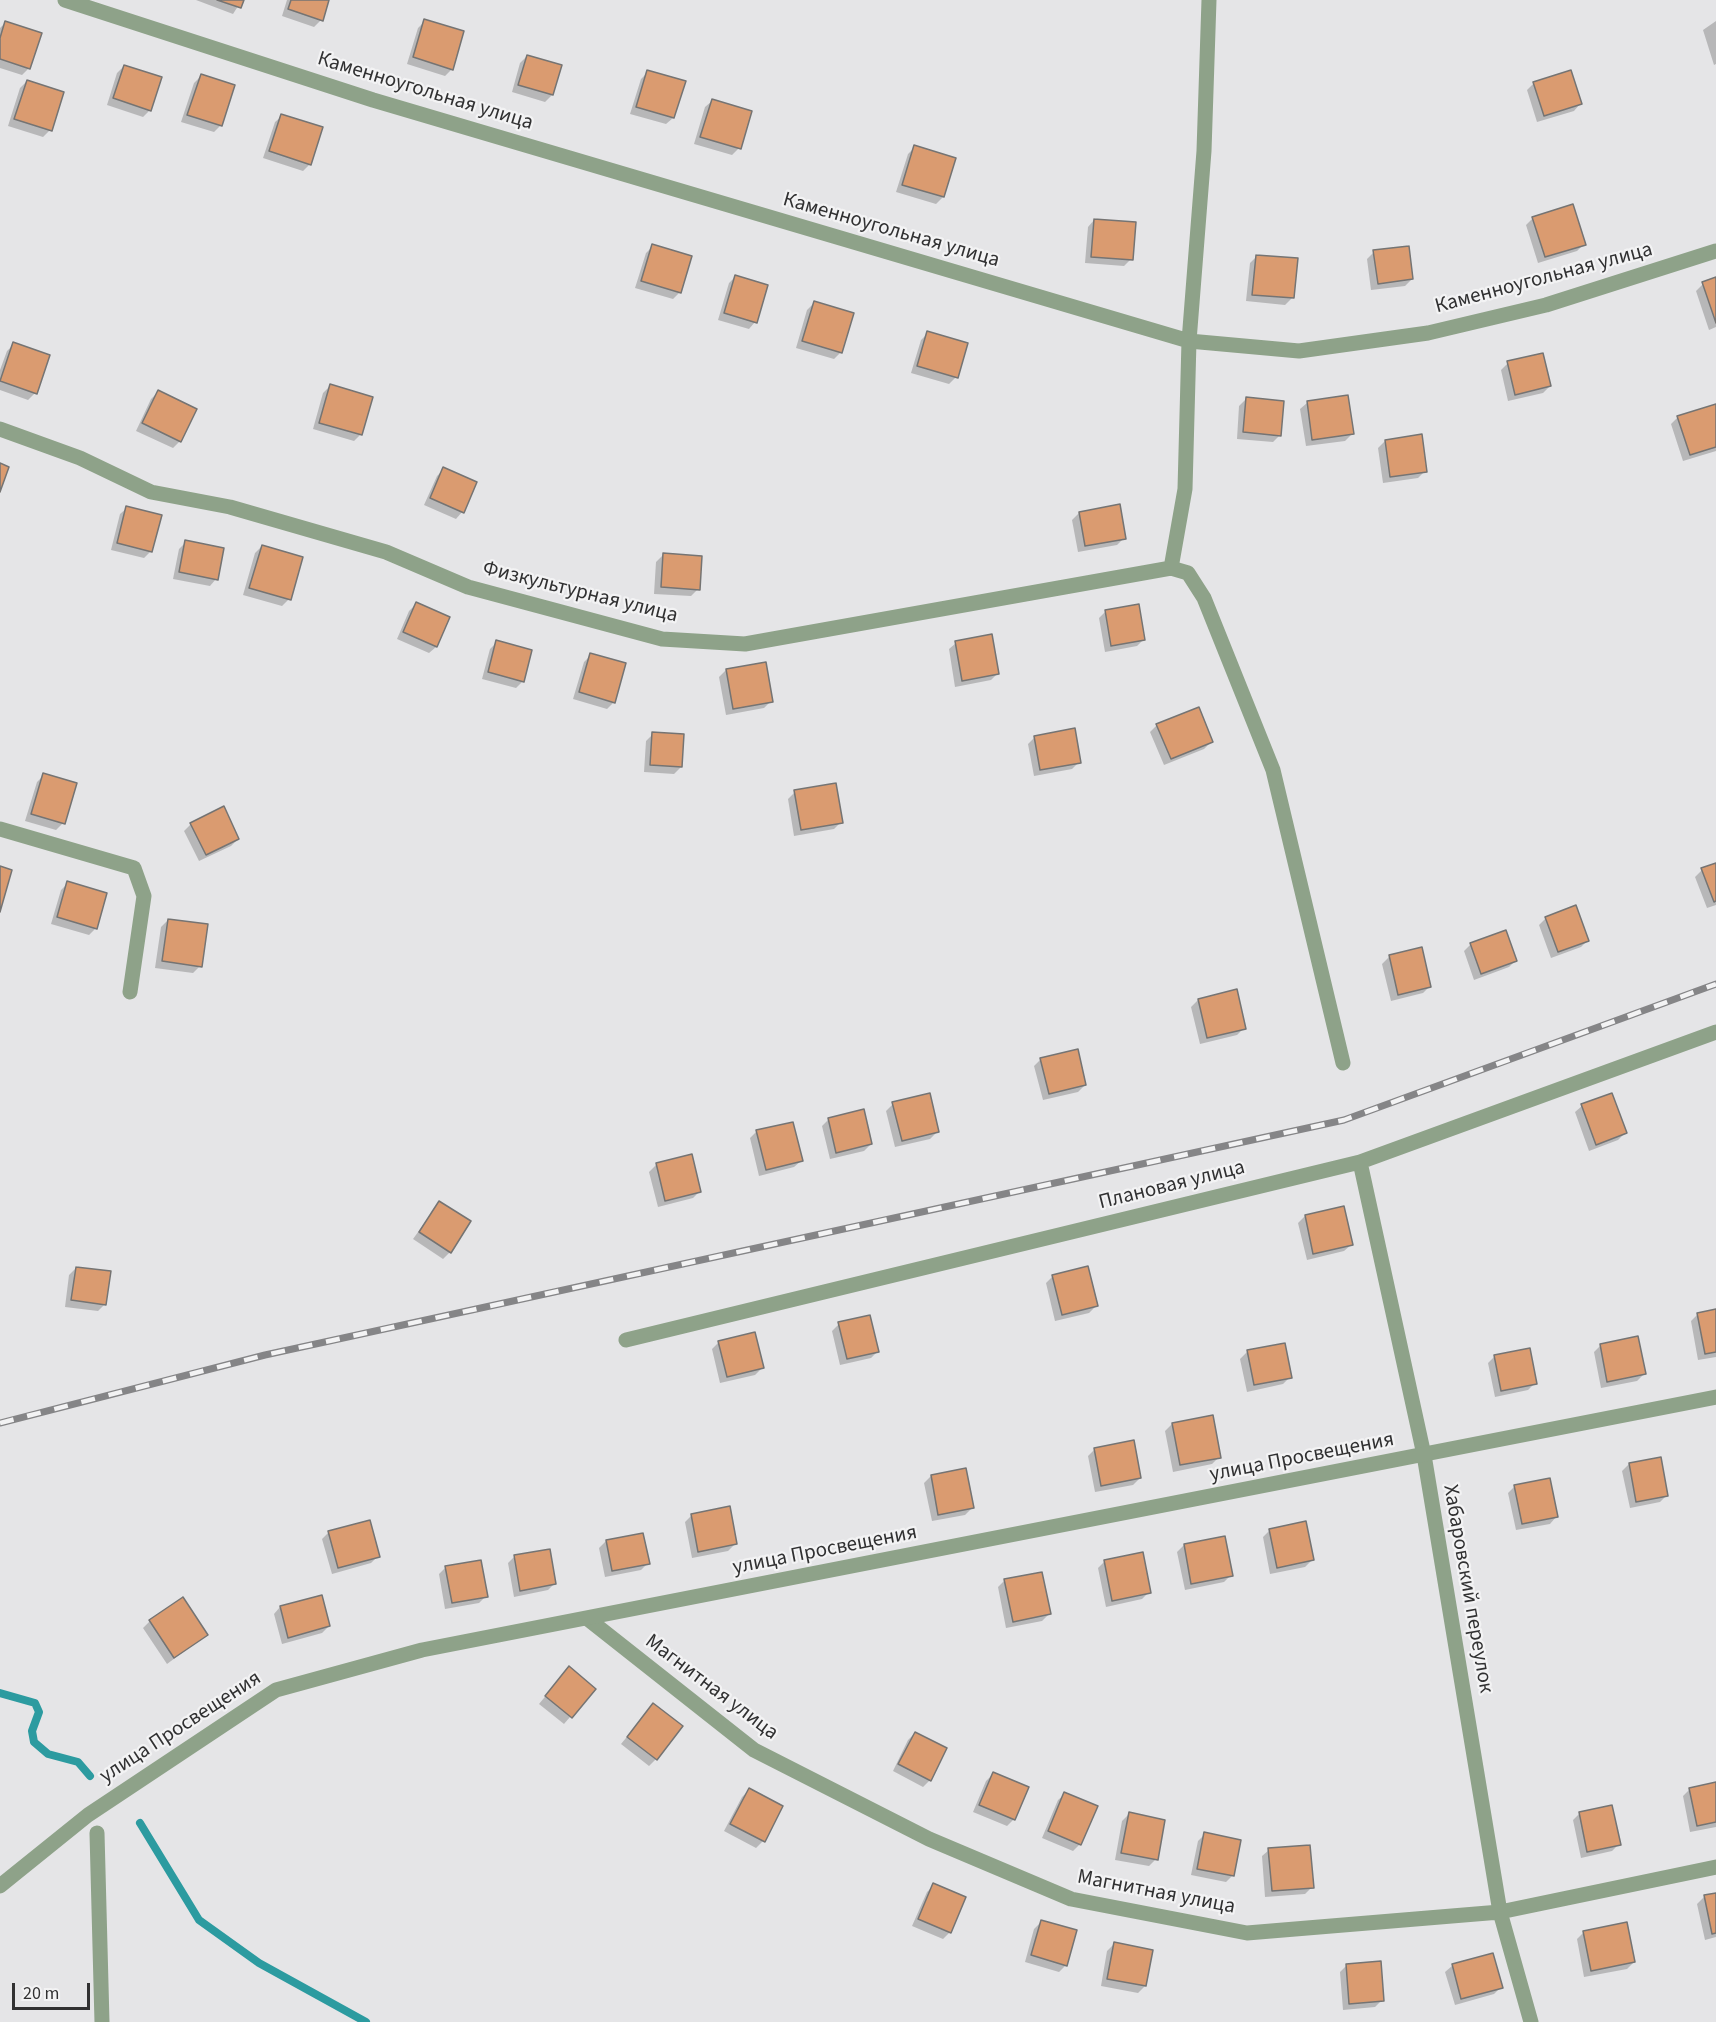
<!DOCTYPE html>
<html>
<head>
<meta charset="utf-8">
<style>
  body { margin:0 }
  #map { position:relative; width:1716px; height:2022px; overflow:hidden; background:#e5e5e7; font-family:"Source Sans 3",sans-serif }
  canvas { display:block }
  .scale { position:absolute; left:12px; top:1983px; width:78px; height:27px; box-sizing:border-box; border:3px solid #313132; border-top:0; padding-left:8px; font-size:18px; line-height:21px; white-space:nowrap; color:#313132; -webkit-text-stroke:4px #f3f3f4; paint-order:stroke }
</style>
</head>
<body>
<div id="map">
<canvas width="1716" height="2022"></canvas>
<div class="scale">20 m</div>
</div>
<script>
const context = document.querySelector('canvas').getContext('2d');
context.lineJoin = 'round';
function fill(path, color) { context.fillStyle = color; context.fill(path, 'evenodd'); }
const toPath = rows => new Path2D(rows.map(r => 'M' + r).join(''));
function strokePath(path, color, width, dash) { context.strokeStyle = color; context.lineWidth = width; context.lineCap = dash ? 'butt' : 'round'; context.setLineDash(dash || []); context.stroke(path); }
function drawText(font, color, halo, rows, align = 'center') {
  context.font = font + ' "Source Sans 3",sans-serif'; context.lineWidth = 4.5; context.setLineDash([]); context.textBaseline = 'middle'; context.strokeStyle = halo; context.fillStyle = color; for (const [text, x, y, turn = 0] of rows) {
    context.save(); context.translate(x, y); context.rotate((+turn || 0) * Math.PI / 180); context.textAlign = isNaN(turn) ? turn : align; if (halo) context.strokeText(text, 0, 0); context.fillText(text, 0, 0); context.restore();
  }
}
fill(toPath([
  [196,0,242,0,233,14],
  [287,0,328,0,321,20,314,27,282,16],
  [425,21,452,69,445,76,407,64,418,28],
  [1716,21,1716,64,1714,65,1703,30],
  [6,22,29,68,22,75,0,68,0,28],
  [527,56,552,95,545,102,512,92,520,63],
  [124,66,150,110,143,117,107,105,117,73],
  [648,72,673,118,666,124,630,114,641,79],
  [201,76,221,125,214,132,181,122,194,83],
  [27,81,50,130,43,137,8,126,20,88],
  [1534,83,1580,104,1574,111,1537,122,1527,90],
  [712,101,739,148,732,155,694,144,705,107],
  [282,116,310,164,303,171,263,158,275,122],
  [915,147,943,197,936,204,896,192,908,154],
  [1533,218,1584,244,1577,251,1538,263,1526,225],
  [1094,220,1131,259,1124,266,1085,263,1088,227],
  [653,246,680,292,673,299,635,288,646,253],
  [1374,252,1412,279,1405,286,1371,290,1367,259],
  [1257,256,1292,298,1285,305,1246,301,1250,263],
  [736,276,755,322,749,329,718,320,729,283],
  [1716,279,1716,327,1709,330,1696,291,1703,284],
  [814,303,841,352,834,359,796,348,807,310],
  [928,333,956,377,949,384,911,373,921,340],
  [14,344,35,393,28,400,0,390,0,370,7,351],
  [1508,363,1550,386,1543,393,1508,401,1501,370],
  [330,386,361,434,354,441,313,429,323,393],
  [158,392,180,441,173,448,136,431,151,399],
  [1246,399,1280,435,1273,442,1237,439,1239,406],
  [1307,403,1352,434,1345,441,1306,446,1300,409],
  [1716,405,1716,451,1683,461,1671,424,1678,417],
  [1385,441,1425,471,1418,478,1383,483,1378,448],
  [444,469,462,512,456,519,424,505,437,476],
  [127,508,151,551,144,558,111,550,120,514],
  [1079,513,1124,538,1117,545,1078,552,1072,520],
  [186,542,216,579,210,586,173,579,179,549],
  [262,546,289,599,282,606,243,595,255,553],
  [663,555,698,589,691,596,654,594,656,562],
  [416,604,436,647,429,653,397,639,409,611],
  [1106,611,1144,639,1137,646,1105,652,1099,618],
  [497,642,523,681,516,688,482,679,490,649],
  [956,643,998,673,991,680,955,687,949,649],
  [591,655,614,702,607,709,573,699,584,662],
  [726,670,771,701,764,708,726,715,719,677],
  [1157,725,1211,742,1204,749,1164,765,1150,732],
  [653,734,681,767,674,774,644,772,646,741],
  [1035,737,1079,762,1072,769,1034,776,1028,744],
  [44,775,63,823,56,830,25,821,37,782],
  [795,792,841,822,834,829,794,836,788,799],
  [191,824,238,839,231,846,199,861,184,831],
  [1716,865,1716,905,1707,908,1695,877,1702,870],
  [68,883,96,928,89,935,51,924,61,890],
  [1546,918,1587,941,1581,947,1551,958,1539,925],
  [168,920,200,966,193,973,155,968,161,927],
  [1471,944,1516,960,1509,967,1474,980,1464,951],
  [1389,957,1430,986,1423,993,1391,1001,1382,964],
  [1198,1000,1244,1028,1237,1035,1200,1044,1191,1007],
  [1041,1059,1085,1085,1078,1092,1043,1100,1034,1066],
  [893,1104,937,1132,930,1139,895,1147,886,1111],
  [1582,1106,1625,1133,1618,1140,1589,1151,1575,1112],
  [829,1119,871,1144,864,1151,830,1159,822,1126],
  [757,1131,801,1161,794,1167,759,1176,750,1138],
  [691,1156,700,1191,693,1198,658,1207,649,1172,656,1165],
  [439,1203,450,1252,443,1259,413,1239],
  [1305,1216,1351,1245,1344,1251,1307,1260,1298,1223],
  [76,1268,105,1304,98,1311,65,1307,69,1275],
  [1053,1276,1096,1306,1089,1313,1055,1321,1046,1283],
  [1716,1310,1716,1357,1698,1360,1691,1321,1698,1314],
  [839,1324,878,1351,871,1358,840,1365,832,1331],
  [719,1342,762,1368,755,1375,720,1383,712,1349],
  [1601,1345,1644,1374,1637,1381,1601,1388,1594,1352],
  [1247,1352,1290,1377,1283,1384,1247,1392,1240,1359],
  [1495,1356,1535,1383,1528,1390,1495,1397,1488,1363],
  [1172,1424,1219,1457,1212,1464,1173,1472,1165,1431],
  [1095,1449,1140,1478,1133,1485,1095,1492,1088,1456],
  [1629,1464,1667,1495,1660,1502,1630,1508,1622,1471],
  [931,1476,972,1508,965,1515,932,1521,924,1483],
  [1515,1486,1556,1517,1550,1524,1516,1530,1508,1493],
  [692,1515,735,1544,728,1551,692,1558,685,1522],
  [1270,1530,1312,1560,1305,1567,1270,1574,1263,1537],
  [329,1532,378,1556,371,1563,332,1574,322,1539],
  [642,1534,648,1563,641,1570,605,1577,599,1548,606,1541],
  [1184,1545,1231,1575,1224,1582,1185,1590,1177,1552],
  [515,1556,555,1583,548,1590,514,1597,508,1563],
  [1105,1561,1149,1592,1142,1599,1106,1607,1098,1568],
  [446,1567,486,1596,479,1603,445,1609,439,1574],
  [1005,1580,1049,1614,1042,1621,1006,1628,998,1587],
  [280,1607,329,1626,322,1633,282,1644,274,1614],
  [150,1621,206,1635,167,1664,143,1628],
  [563,1675,594,1689,564,1724,539,1704],
  [653,1705,656,1759,649,1766,621,1744],
  [915,1733,930,1780,923,1787,893,1771,908,1740],
  [993,1774,1014,1819,1007,1826,973,1812,986,1781],
  [1716,1784,1716,1827,1690,1832,1683,1796,1690,1789],
  [749,1790,763,1841,756,1848,724,1831,742,1797],
  [1065,1794,1080,1844,1073,1851,1042,1838,1058,1800],
  [1580,1813,1619,1844,1612,1851,1581,1858,1573,1820],
  [1129,1814,1156,1859,1149,1866,1115,1860,1122,1821],
  [1205,1834,1233,1875,1226,1882,1191,1875,1198,1841],
  [1269,1850,1312,1887,1305,1894,1265,1897,1262,1856],
  [934,1885,950,1932,943,1939,912,1926,927,1892],
  [1716,1894,1716,1937,1705,1940,1697,1904,1704,1897],
  [1041,1922,1066,1965,1059,1972,1025,1962,1034,1929],
  [1584,1932,1634,1962,1627,1969,1584,1977,1577,1939],
  [1114,1944,1145,1986,1138,1993,1101,1986,1107,1951],
  [1492,1954,1501,1987,1494,1994,1455,2005,1445,1972,1452,1966],
  [1347,1965,1382,2000,1375,2007,1343,2010,1340,1972]
]), '#0003');
strokePath(toPath([
  [0,1693,35,1703,39,1712,32,1731,34,1742,48,1754,78,1762,90,1776],
  [140,1823,199,1920,259,1963,366,2022]
]), '#2c9ba0', 8);
const building = toPath([
  [217,0,244,0,241,8,217,0],
  [291,0,329,0,323,21,288,9,291,0],
  [424,19,464,31,453,70,413,57,424,19],
  [5,21,42,33,30,69,0,59,0,38,5,21],
  [527,55,562,65,553,95,518,85,527,55],
  [124,65,162,77,151,111,113,98,124,65],
  [647,70,686,81,674,118,636,107,647,70],
  [1571,70,1582,104,1544,116,1533,82,1571,70],
  [201,74,235,85,222,126,187,115,201,74],
  [27,80,64,92,52,131,14,119,27,80],
  [712,99,752,111,741,149,700,137,712,99],
  [281,114,323,127,311,165,269,151,281,114],
  [914,145,956,158,944,197,902,185,914,145],
  [1573,204,1586,245,1545,257,1532,217,1573,204],
  [1094,219,1136,222,1133,260,1091,257,1094,219],
  [652,244,692,256,681,293,641,281,652,244],
  [1409,246,1413,279,1378,284,1373,250,1409,246],
  [1256,255,1298,258,1294,298,1252,295,1256,255],
  [735,275,768,285,757,323,724,313,735,275],
  [1716,277,1716,323,1702,282,1716,277],
  [814,301,854,313,842,353,802,341,814,301],
  [927,331,968,343,958,378,917,366,927,331],
  [13,342,50,355,37,394,0,381,13,342],
  [1543,353,1551,386,1515,395,1507,361,1543,353],
  [330,384,373,397,362,435,319,423,330,384],
  [158,390,197,409,181,442,142,423,158,390],
  [1348,395,1354,434,1312,440,1307,401,1348,395],
  [1246,397,1284,401,1281,436,1243,432,1246,397],
  [1716,404,1716,447,1690,455,1677,416,1716,404],
  [1422,434,1427,472,1390,477,1385,440,1422,434],
  [0,463,9,467,0,492,0,463],
  [443,467,477,482,464,513,430,498,443,467],
  [1120,504,1126,539,1085,546,1079,512,1120,504],
  [126,506,162,515,152,552,117,543,126,506],
  [185,540,224,548,218,580,179,572,185,540],
  [262,545,303,557,291,600,249,588,262,545],
  [663,553,702,556,700,590,661,587,663,553],
  [416,602,450,617,437,647,403,632,416,602],
  [1139,604,1145,640,1111,646,1105,610,1139,604],
  [992,634,999,674,962,681,955,641,992,634],
  [496,640,532,650,524,682,488,672,496,640],
  [590,653,626,663,615,703,579,692,590,653],
  [766,662,773,702,733,709,726,669,766,662],
  [1199,707,1213,742,1171,759,1156,724,1199,707],
  [1075,728,1081,763,1040,770,1034,736,1075,728],
  [652,732,684,734,682,767,650,765,652,732],
  [43,773,77,783,65,824,31,814,43,773],
  [836,783,843,823,801,830,794,790,836,783],
  [224,806,239,839,206,855,190,823,224,806],
  [1716,863,1716,901,1714,902,1701,868,1716,863],
  [0,866,12,870,0,912,0,866],
  [67,881,107,893,97,929,57,917,67,881],
  [1576,905,1589,941,1558,952,1545,917,1576,905],
  [168,919,208,924,202,967,162,961,168,919],
  [1506,930,1517,961,1481,974,1470,943,1506,930],
  [1422,947,1431,987,1398,995,1389,955,1422,947],
  [1237,989,1246,1029,1207,1038,1198,999,1237,989],
  [1078,1049,1086,1085,1049,1094,1040,1058,1078,1049],
  [930,1093,939,1132,902,1141,892,1102,930,1093],
  [1612,1093,1627,1133,1596,1145,1581,1104,1612,1093],
  [864,1109,872,1144,836,1153,828,1118,864,1109],
  [793,1122,803,1161,766,1170,756,1130,793,1122],
  [692,1154,701,1192,665,1201,656,1163,692,1154],
  [439,1201,471,1221,451,1253,419,1232,439,1201],
  [1344,1206,1353,1245,1313,1254,1305,1215,1344,1206],
  [1088,1266,1098,1306,1062,1315,1052,1275,1088,1266],
  [76,1267,111,1271,106,1305,71,1300,76,1267],
  [1716,1309,1716,1352,1705,1354,1697,1313,1716,1309],
  [870,1315,879,1352,847,1359,838,1322,870,1315],
  [755,1332,764,1368,727,1377,718,1341,755,1332],
  [1638,1336,1646,1374,1607,1382,1600,1344,1638,1336],
  [1285,1343,1292,1378,1254,1385,1247,1350,1285,1343],
  [1530,1348,1537,1384,1501,1391,1494,1355,1530,1348],
  [1213,1415,1221,1458,1180,1465,1172,1423,1213,1415],
  [1134,1440,1141,1478,1101,1486,1094,1448,1134,1440],
  [1661,1457,1668,1496,1636,1502,1629,1463,1661,1457],
  [966,1468,974,1508,938,1515,931,1475,966,1468],
  [1550,1478,1558,1517,1522,1524,1514,1485,1550,1478],
  [730,1506,737,1544,698,1552,691,1514,730,1506],
  [370,1520,380,1557,338,1568,328,1531,370,1520],
  [1306,1521,1314,1560,1277,1568,1269,1529,1306,1521],
  [643,1533,650,1564,612,1571,606,1540,643,1533],
  [1225,1536,1233,1576,1191,1584,1184,1544,1225,1536],
  [550,1549,556,1584,520,1591,514,1555,550,1549],
  [1143,1552,1151,1593,1112,1601,1104,1560,1143,1552],
  [481,1560,488,1597,452,1603,445,1566,481,1560],
  [1042,1572,1051,1614,1013,1622,1004,1579,1042,1572],
  [322,1595,330,1626,288,1638,280,1606,322,1595],
  [183,1597,208,1635,174,1658,149,1620,183,1597],
  [569,1666,596,1689,572,1718,545,1696,569,1666],
  [653,1703,683,1726,657,1760,627,1737,653,1703],
  [915,1732,947,1748,931,1781,898,1764,915,1732],
  [993,1772,1029,1787,1015,1820,979,1805,993,1772],
  [1716,1782,1716,1822,1697,1826,1689,1788,1716,1782],
  [749,1788,783,1806,765,1842,730,1824,749,1788],
  [1064,1792,1098,1806,1081,1845,1048,1831,1064,1792],
  [1612,1805,1621,1845,1587,1852,1579,1812,1612,1805],
  [1129,1812,1165,1820,1158,1860,1121,1853,1129,1812],
  [1204,1832,1241,1840,1234,1876,1197,1869,1204,1832],
  [1310,1845,1314,1888,1272,1891,1268,1848,1310,1845],
  [933,1883,966,1897,951,1933,918,1919,933,1883],
  [1716,1893,1716,1933,1712,1934,1704,1895,1716,1893],
  [1041,1920,1077,1930,1067,1966,1031,1955,1041,1920],
  [1627,1922,1635,1962,1591,1971,1583,1931,1627,1922],
  [1114,1942,1153,1950,1146,1986,1107,1979,1114,1942],
  [1493,1953,1503,1988,1461,1999,1452,1964,1493,1953],
  [1381,1961,1384,2001,1349,2004,1346,1964,1381,1961]
]);
fill(building, '#da9b70');
strokePath(building, '#757473', 1.5);
strokePath(toPath([
  [65,0,373,100,1189,341,1299,351,1428,333,1546,305,1716,251],
  [1209,0,1204,151,1189,341,1185,489,1171,568,1188,573,1204,598,1273,770,1343,1063],
  [0,429,80,458,151,492,230,507,386,552,468,587,662,639,745,644,1171,568],
  [0,829,134,868,144,896,130,992],
  [1360,1162,1424,1455,1500,1912,1531,2022],
  [626,1340,1360,1162,1716,1032],
  [588,1619,754,1750,929,1839,1071,1899,1247,1933,1500,1912,1716,1867],
  [97,1833,102,2022]
]), '#8ea289', 15);
strokePath(toPath([
  [0,1886,88,1815,276,1690,422,1650,1716,1397]
]), '#8ea289', 15);
const rail = toPath([
  [0,1423,265,1355,1344,1120,1716,984]
]);
strokePath(rail, '#858587', 7);
strokePath(rail, '#f3f3f4', 4.5, [14]);
drawText('21px', '#313132', '#f3f3f4', [
  ["Каменноугольная улица",425,92,17],
  ["Каменноугольная улица",891,231,16],
  ["Каменноугольная улица",1544,279,-15],
  ["Физкультурная улица",580,593,14],
  ["Плановая улица",1172,1186,-14],
  ["улица Просвещения",1302,1458,-11],
  ["улица Просвещения",825,1551,-11],
  ["Хабаровский переулок",1467,1589,80],
  ["Магнитная улица",711,1688,37],
  ["улица Просвещения",181,1728,-33],
  ["Магнитная улица",1156,1893,11]
]);
</script>
</body>
</html>
